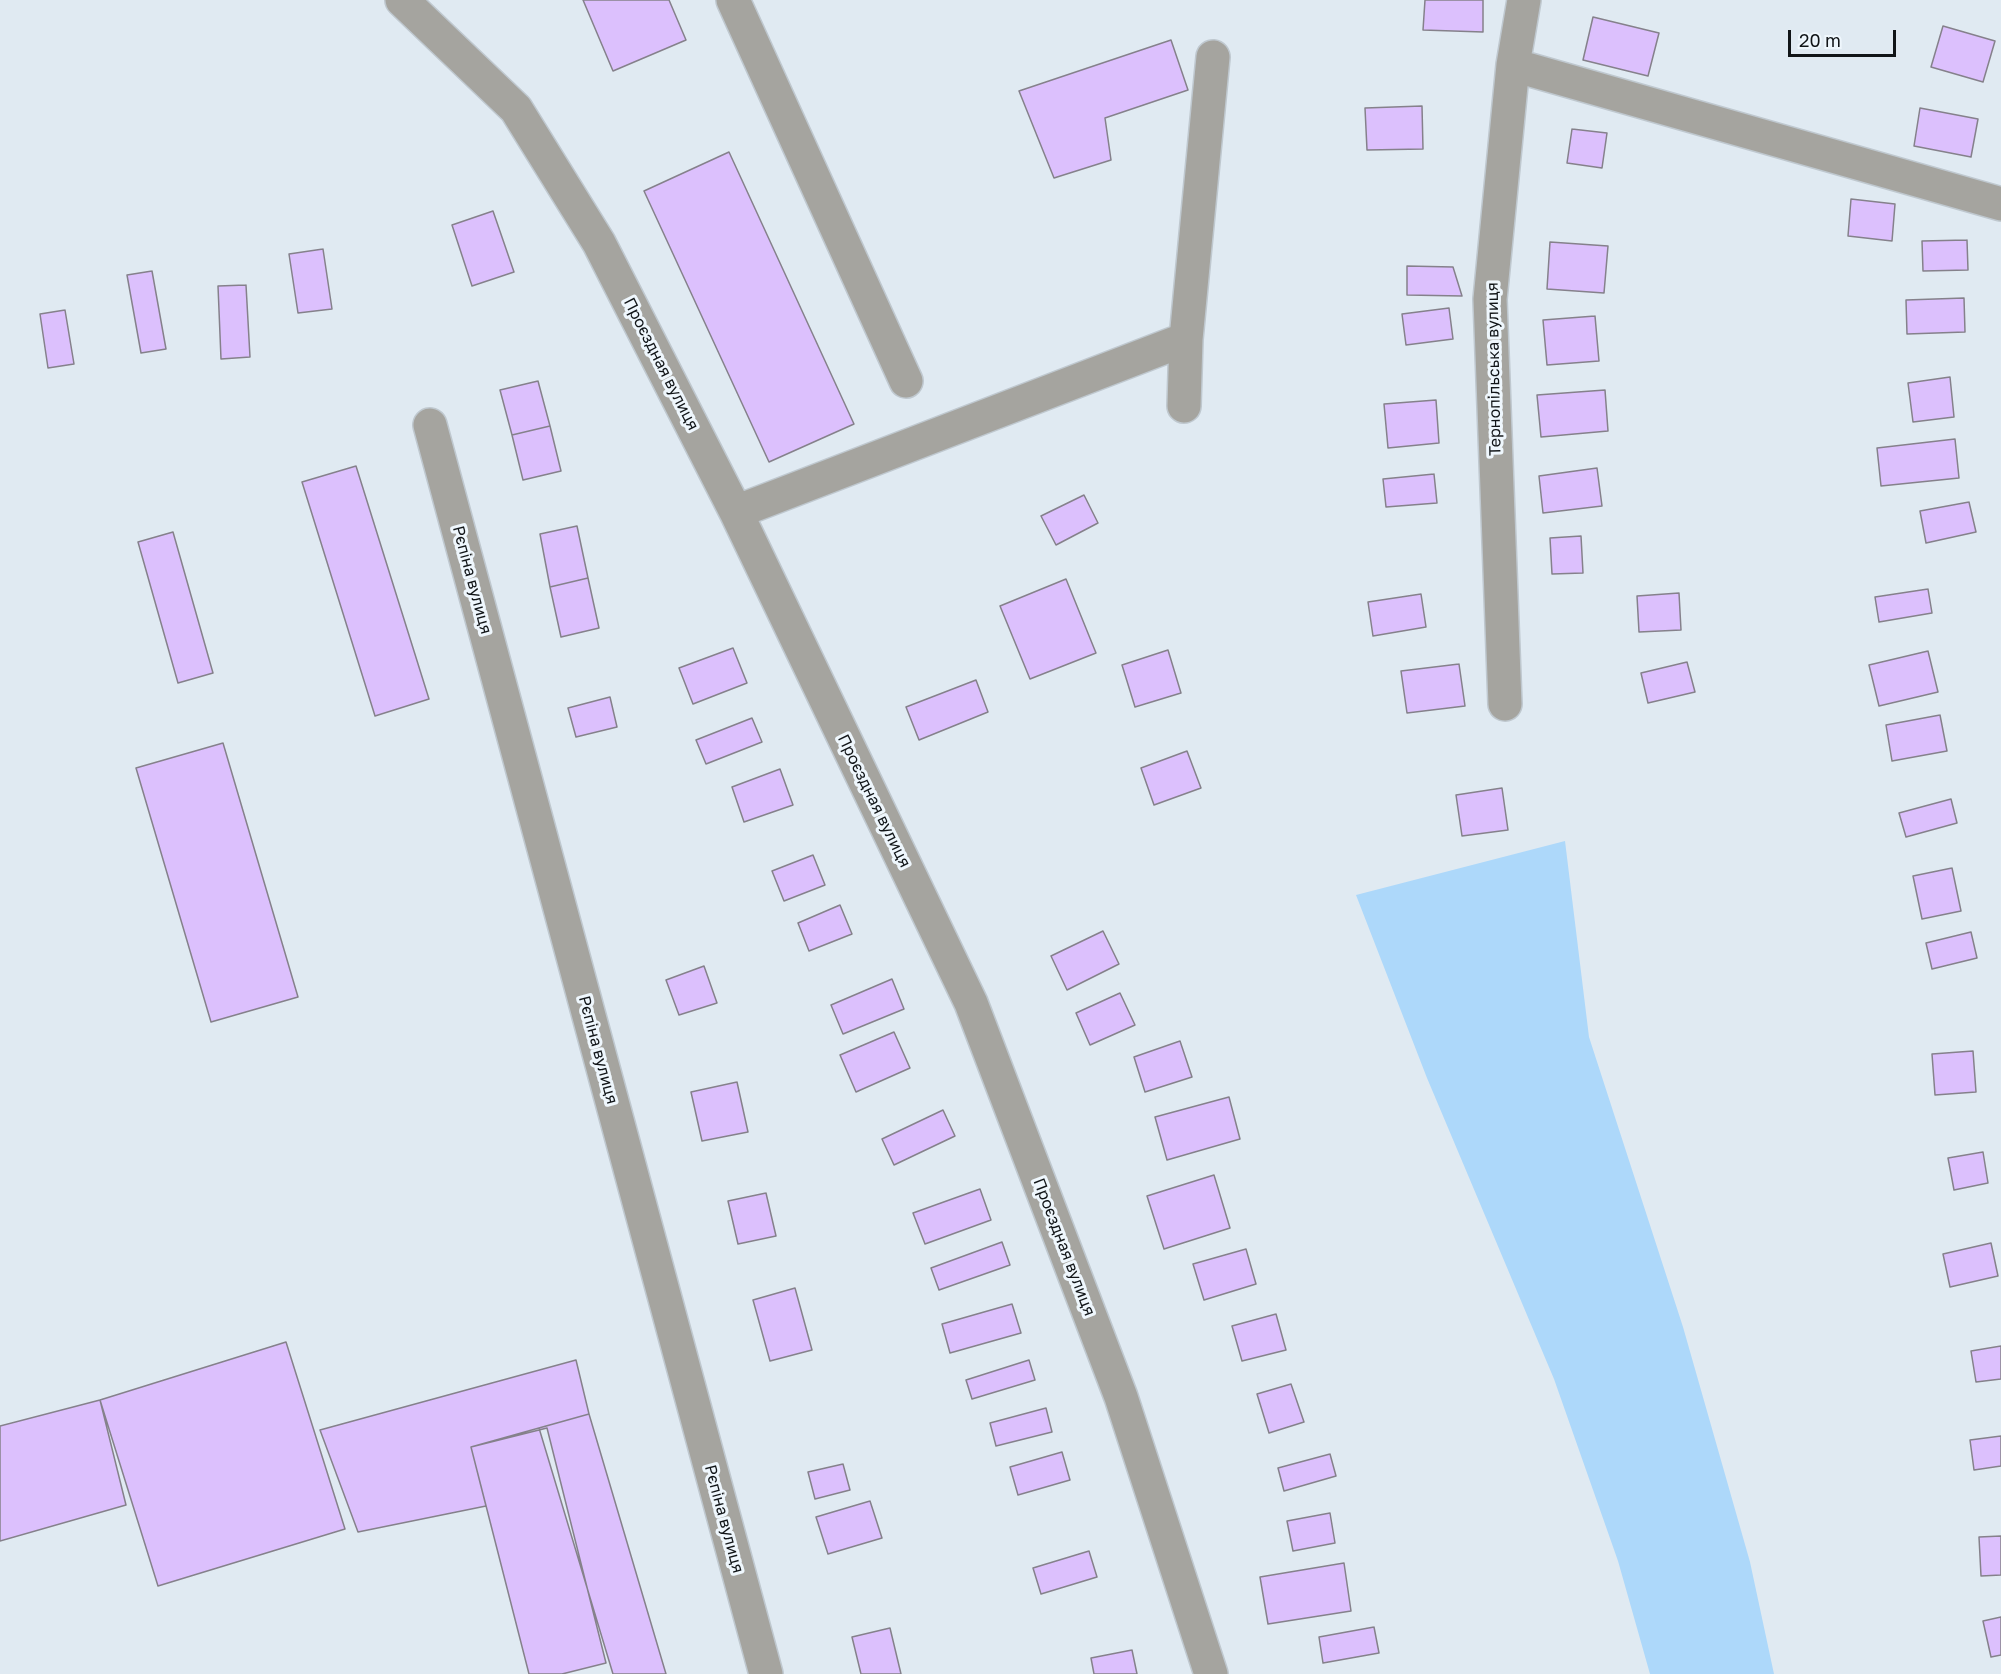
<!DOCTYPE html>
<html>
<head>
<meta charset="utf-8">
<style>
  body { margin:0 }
  #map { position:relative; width:2001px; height:1674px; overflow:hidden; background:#e0eaf2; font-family:"Golos Text",sans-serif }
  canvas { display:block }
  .scale { position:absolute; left:1788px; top:30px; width:108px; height:27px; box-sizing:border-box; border:3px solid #111518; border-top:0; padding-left:8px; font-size:18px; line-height:21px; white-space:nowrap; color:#111518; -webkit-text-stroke:4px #eff7fd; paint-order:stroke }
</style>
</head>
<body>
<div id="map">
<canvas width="2001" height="1674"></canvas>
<div class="scale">20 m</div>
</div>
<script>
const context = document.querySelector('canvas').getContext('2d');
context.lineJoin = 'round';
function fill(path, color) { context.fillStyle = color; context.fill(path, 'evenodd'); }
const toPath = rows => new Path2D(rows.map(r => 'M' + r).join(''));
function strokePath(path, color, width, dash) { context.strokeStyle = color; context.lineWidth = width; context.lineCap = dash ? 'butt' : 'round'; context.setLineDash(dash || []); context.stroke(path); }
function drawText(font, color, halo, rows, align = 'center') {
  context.font = font + ' "Golos Text",sans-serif'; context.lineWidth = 6; context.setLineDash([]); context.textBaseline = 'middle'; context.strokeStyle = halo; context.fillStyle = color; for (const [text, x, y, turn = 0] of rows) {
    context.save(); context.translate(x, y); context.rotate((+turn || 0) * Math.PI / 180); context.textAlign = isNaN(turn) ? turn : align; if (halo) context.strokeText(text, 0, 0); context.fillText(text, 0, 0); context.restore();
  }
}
fill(toPath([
  [1565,841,1589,1037,1683,1327,1750,1562,1774,1674,1650,1674,1618,1561,1554,1379,1427,1078,1356,895]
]), '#add8fa');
const building = toPath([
  [583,0,669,0,686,40,613,71,583,0],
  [1425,0,1483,0,1483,32,1423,30,1425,0],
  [1593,17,1659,33,1648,76,1583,60,1593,17],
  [1943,26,1995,41,1983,82,1931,67,1943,26],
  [1171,40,1188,90,1105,118,1111,160,1054,178,1019,91,1171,40],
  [1422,106,1423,149,1367,150,1365,108,1422,106],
  [1920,108,1978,119,1971,157,1914,146,1920,108],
  [1572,129,1607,133,1602,168,1567,163,1572,129],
  [729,152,854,424,769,462,644,191,729,152],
  [1851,199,1895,204,1892,241,1848,236,1851,199],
  [493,211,514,272,472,286,452,225,493,211],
  [1967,240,1968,270,1923,271,1922,241,1967,240],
  [1550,242,1608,246,1604,293,1547,289,1550,242],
  [323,249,332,309,298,313,289,254,323,249],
  [1407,266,1453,267,1462,296,1407,295,1407,266],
  [152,271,166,349,141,353,127,275,152,271],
  [246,285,250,357,221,359,218,286,246,285],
  [1964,298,1965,332,1907,334,1906,300,1964,298],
  [1449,308,1453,339,1406,345,1402,314,1449,308],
  [65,310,74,364,48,368,40,314,65,310],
  [1595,316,1599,361,1547,365,1543,320,1595,316],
  [1950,377,1954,417,1913,422,1908,383,1950,377],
  [538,381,550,426,512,435,500,390,538,381],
  [1605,390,1608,431,1541,437,1537,395,1605,390],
  [1436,400,1439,443,1388,448,1384,404,1436,400],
  [550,426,561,471,523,480,512,435,550,426],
  [1955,439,1959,478,1881,486,1877,448,1955,439],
  [356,466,429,699,375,716,302,482,356,466],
  [1597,468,1602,506,1543,513,1539,476,1597,468],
  [1434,474,1437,503,1386,507,1383,479,1434,474],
  [1084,495,1098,523,1056,545,1041,516,1084,495],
  [1969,502,1976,532,1926,543,1920,511,1969,502],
  [577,526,588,578,550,587,540,534,577,526],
  [173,532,213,673,178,683,138,542,173,532],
  [1581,536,1583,573,1552,574,1550,538,1581,536],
  [588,578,599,628,561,637,550,587,588,578],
  [1066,579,1096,653,1030,679,1000,606,1066,579],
  [1928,589,1932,613,1879,622,1875,597,1928,589],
  [1679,593,1681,630,1639,632,1637,596,1679,593],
  [1421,594,1426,627,1373,636,1368,602,1421,594],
  [733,648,747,683,693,704,679,668,733,648],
  [1168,650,1181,693,1135,707,1122,665,1168,650],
  [1928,651,1938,692,1879,706,1869,665,1928,651],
  [1687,662,1695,692,1648,703,1641,673,1687,662],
  [1459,664,1465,706,1407,713,1401,671,1459,664],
  [976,680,988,712,919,740,906,707,976,680],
  [610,697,617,727,576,737,568,708,610,697],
  [1940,715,1947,751,1892,761,1886,725,1940,715],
  [752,718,762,742,706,764,696,740,752,718],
  [223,743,298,997,211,1022,136,768,223,743],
  [1187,751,1201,788,1154,805,1141,768,1187,751],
  [780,769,793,805,744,822,732,787,780,769],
  [1502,788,1508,830,1462,836,1456,795,1502,788],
  [1951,799,1957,823,1906,837,1899,813,1951,799],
  [813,855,825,885,784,901,772,871,813,855],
  [1952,868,1961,911,1922,919,1913,876,1952,868],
  [840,905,852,934,809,951,798,923,840,905],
  [1103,931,1119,964,1067,990,1051,956,1103,931],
  [1971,932,1977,958,1932,969,1926,943,1971,932],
  [704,966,717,1003,679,1015,666,980,704,966],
  [892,979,904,1009,843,1034,831,1005,892,979],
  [1120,993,1135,1025,1090,1045,1076,1013,1120,993],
  [894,1032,910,1068,856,1092,840,1055,894,1032],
  [1180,1041,1192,1077,1145,1092,1134,1057,1180,1041],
  [1973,1051,1976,1092,1935,1095,1932,1054,1973,1051],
  [737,1082,748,1132,702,1141,691,1092,737,1082],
  [1229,1097,1240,1139,1167,1160,1155,1117,1229,1097],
  [943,1110,955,1136,894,1165,882,1139,943,1110],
  [1983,1152,1988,1183,1954,1190,1948,1158,1983,1152],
  [1214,1175,1230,1228,1164,1249,1147,1196,1214,1175],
  [980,1189,991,1220,925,1244,913,1213,980,1189],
  [766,1193,776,1236,738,1244,728,1201,766,1193],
  [1002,1242,1010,1265,939,1290,931,1268,1002,1242],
  [1991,1243,1998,1276,1950,1287,1943,1254,1991,1243],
  [1246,1249,1256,1284,1204,1300,1193,1264,1246,1249],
  [795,1288,812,1350,770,1361,753,1300,795,1288],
  [1012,1304,1021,1333,950,1353,942,1324,1012,1304],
  [1276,1314,1286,1350,1242,1361,1232,1326,1276,1314],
  [286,1342,345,1529,158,1586,100,1400,286,1342],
  [2001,1346,2001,1379,1976,1382,1971,1351,2001,1346],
  [576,1360,589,1414,471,1447,486,1506,358,1532,320,1430,576,1360],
  [1029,1360,1035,1380,972,1399,966,1380,1029,1360],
  [1291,1384,1304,1422,1269,1433,1257,1394,1291,1384],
  [100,1400,126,1505,0,1541,0,1426,100,1400],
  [1046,1408,1052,1432,996,1446,990,1423,1046,1408],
  [589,1414,666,1674,613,1674,539,1428,589,1414],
  [547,1428,606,1663,562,1674,529,1674,471,1447,547,1428],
  [2001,1436,2001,1466,1974,1470,1970,1440,2001,1436],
  [1062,1452,1070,1480,1018,1495,1010,1467,1062,1452],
  [1330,1454,1336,1476,1284,1491,1278,1468,1330,1454],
  [843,1464,850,1490,815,1499,808,1472,843,1464],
  [870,1501,882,1538,828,1554,816,1517,870,1501],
  [1330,1513,1335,1543,1293,1551,1287,1521,1330,1513],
  [2001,1536,2001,1575,1981,1576,1979,1537,2001,1536],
  [1089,1551,1097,1577,1041,1594,1033,1568,1089,1551],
  [1344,1563,1351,1611,1268,1624,1260,1577,1344,1563],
  [2001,1617,2001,1655,1991,1657,1983,1621,2001,1617],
  [1374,1627,1379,1653,1323,1663,1319,1637,1374,1627],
  [890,1628,901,1674,861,1674,852,1637,890,1628],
  [1132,1650,1137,1674,1094,1674,1091,1658,1132,1650]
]);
fill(building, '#dcc0fd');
strokePath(building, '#85818b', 1.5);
const minor = toPath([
  [402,0,516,109,599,243,736,512,971,1003,1121,1397,1211,1674],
  [733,0,906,381],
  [1513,65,2001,204],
  [1184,406,1186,339,1213,57],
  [430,425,766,1674],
  [736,512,1186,339],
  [1505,704,1490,299,1513,65,1524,0]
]);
strokePath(minor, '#bfc8cf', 36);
strokePath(minor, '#a5a49f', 33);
drawText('16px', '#111518', '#eff7fd', [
  ["Проєздная вулиця",661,364,63],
  ["Тернопільська вулиця",1494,369,-91],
  ["Рєпіна вулиця",472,580,75],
  ["Проєздная вулиця",874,801,64],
  ["Рєпіна вулиця",598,1050,75],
  ["Проєздная вулиця",1064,1247,69],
  ["Рєпіна вулиця",724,1519,75]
]);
</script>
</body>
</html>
